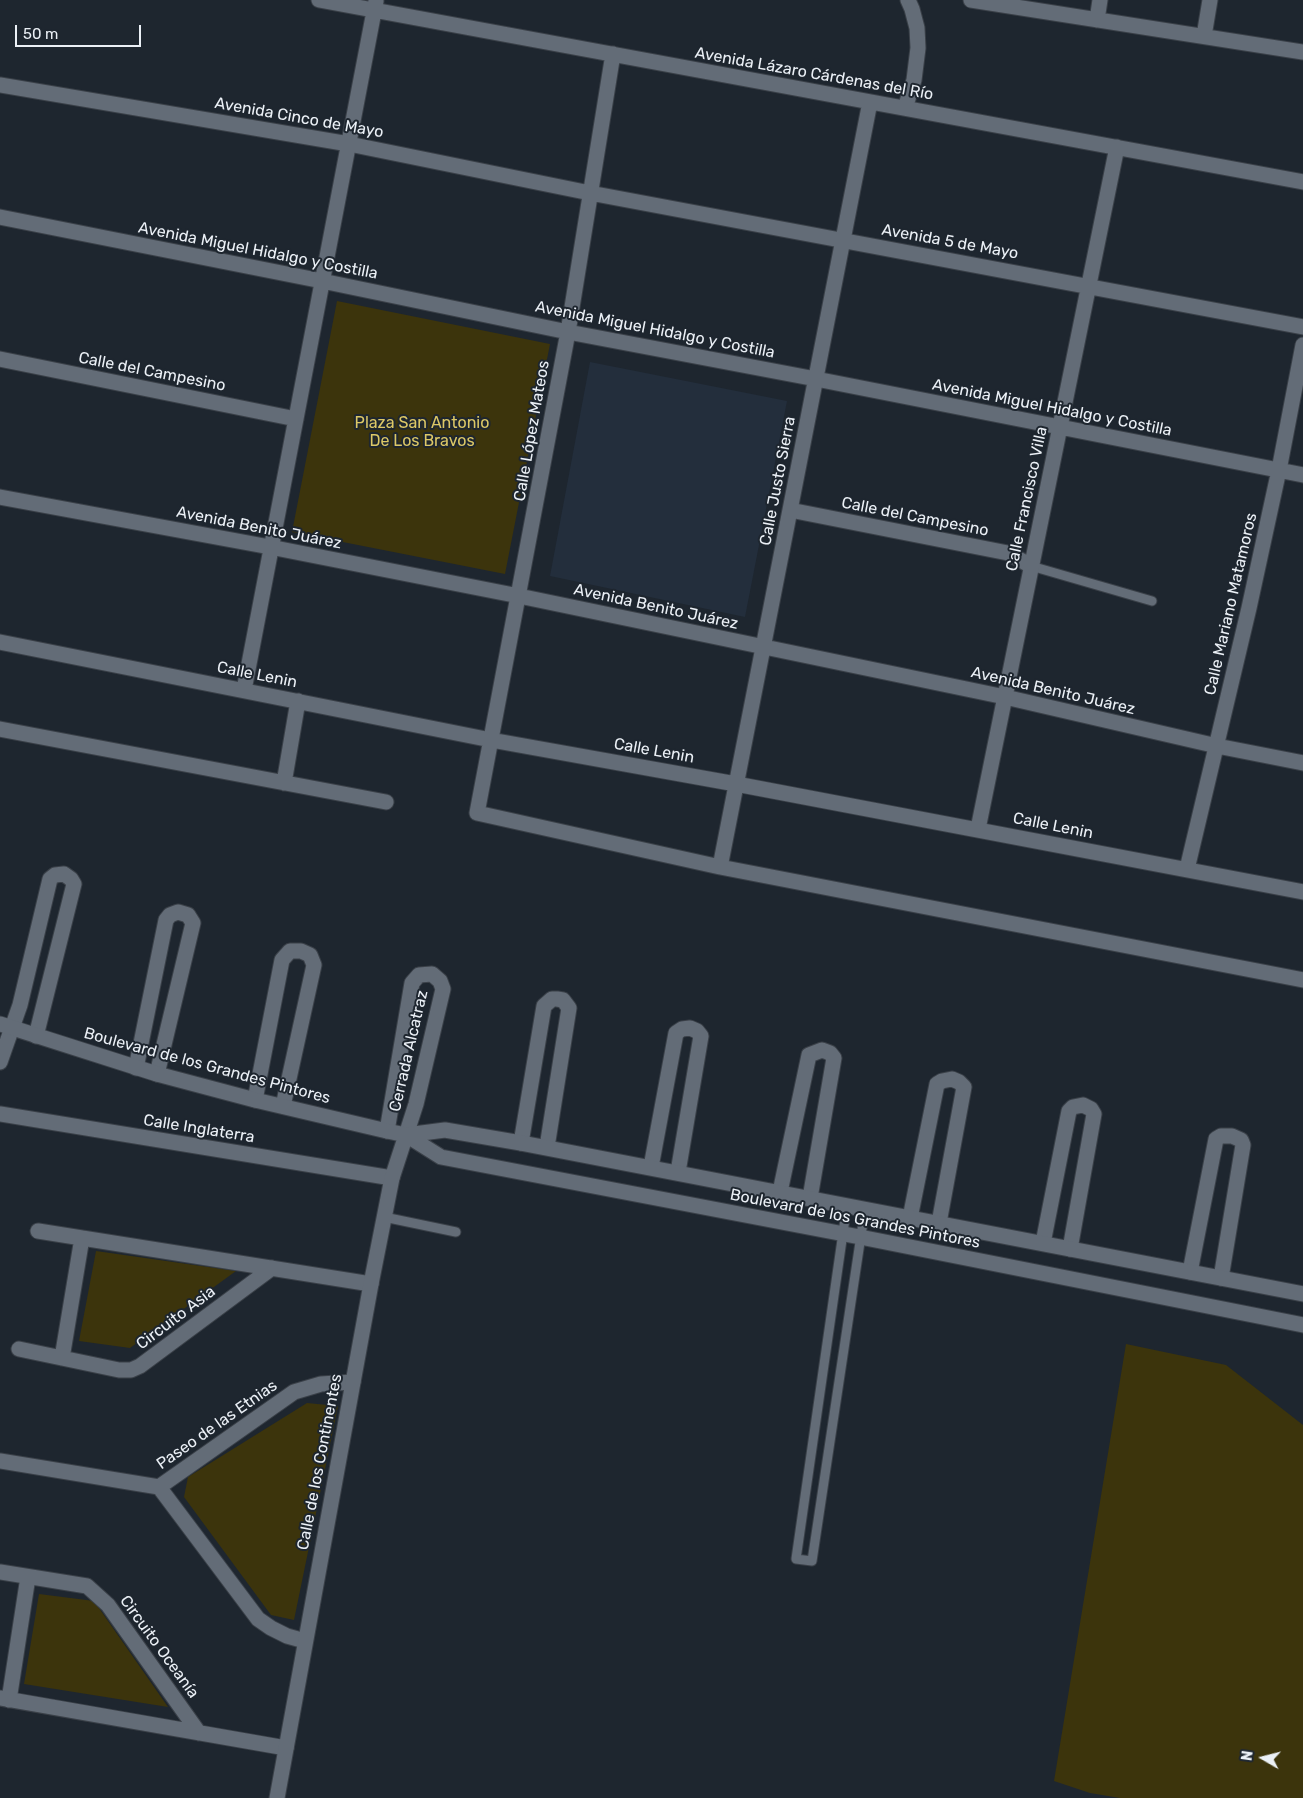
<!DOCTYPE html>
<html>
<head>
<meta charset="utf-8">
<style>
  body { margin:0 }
  #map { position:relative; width:1303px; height:1798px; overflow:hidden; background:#1e262f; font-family:Rubik,sans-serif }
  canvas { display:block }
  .north { position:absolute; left:1238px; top:1733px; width:50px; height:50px; -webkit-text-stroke:4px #1e262f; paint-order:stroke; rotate:278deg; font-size:14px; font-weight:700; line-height:20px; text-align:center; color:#ebf0f6 }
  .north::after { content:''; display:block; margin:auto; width:18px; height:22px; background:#ebf0f6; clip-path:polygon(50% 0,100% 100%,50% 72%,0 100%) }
  .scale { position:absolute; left:15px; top:25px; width:126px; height:22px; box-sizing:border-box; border:2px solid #ebf0f6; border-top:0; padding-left:6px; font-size:15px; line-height:18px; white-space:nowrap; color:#ebf0f6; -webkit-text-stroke:4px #1e262f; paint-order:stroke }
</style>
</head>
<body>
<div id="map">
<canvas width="1303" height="1798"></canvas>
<div class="north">N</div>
<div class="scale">50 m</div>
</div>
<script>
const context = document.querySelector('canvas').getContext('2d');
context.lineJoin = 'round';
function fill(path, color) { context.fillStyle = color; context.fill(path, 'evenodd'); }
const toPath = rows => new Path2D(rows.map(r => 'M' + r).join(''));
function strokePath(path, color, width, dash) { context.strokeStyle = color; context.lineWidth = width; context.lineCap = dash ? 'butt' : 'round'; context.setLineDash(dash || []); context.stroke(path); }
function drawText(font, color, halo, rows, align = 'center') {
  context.font = font + ' Rubik,sans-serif'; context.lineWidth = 4; context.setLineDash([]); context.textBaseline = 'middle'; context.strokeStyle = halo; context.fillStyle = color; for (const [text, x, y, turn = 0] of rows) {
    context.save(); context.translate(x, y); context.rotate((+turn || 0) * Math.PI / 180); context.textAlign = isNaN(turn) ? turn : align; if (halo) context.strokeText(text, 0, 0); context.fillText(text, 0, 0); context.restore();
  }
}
fill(toPath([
  [590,362,787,401,745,617,550,576]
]), '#232e3c');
fill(toPath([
  [337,301,550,344,505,574,292,532],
  [96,1251,236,1271,130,1348,79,1341],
  [1126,1344,1226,1365,1303,1425,1303,1798,1120,1798,1090,1793,1054,1781],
  [307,1403,338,1406,294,1620,271,1615,184,1497,188,1477],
  [39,1594,94,1601,168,1707,24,1684]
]), '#3c340c');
const lane = toPath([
  [1031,566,1152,601],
  [847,1205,796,1559,812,1561,865,1209],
  [384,1217,456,1232]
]);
const street = toPath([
  [319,0,1303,182],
  [971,0,1303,52],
  [1097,20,1100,0],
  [1204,36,1210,0],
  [613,54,568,332,477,813,720,867,1303,980],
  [0,85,349,144,590,193,1303,327],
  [905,108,914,80,918,48,917,28,912,9,908,0],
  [0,217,322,281,568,332,816,379,1303,475],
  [0,359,296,419],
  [0,497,270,547,519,596,1005,697,1217,746,1303,763],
  [790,510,1008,553,1031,566],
  [0,642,491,740,736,784,1303,892],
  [244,690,376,1],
  [0,729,386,802],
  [284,783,298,701],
  [978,829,1117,147],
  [720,867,870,102],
  [1187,869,1249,608,1279,470,1303,345],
  [0,1062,20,1005,50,879,55,875,64,874,71,879,74,884,36,1036],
  [136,1068,166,920,170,915,178,912,188,915,193,923,157,1074],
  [255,1100,282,960,290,951,301,951,310,955,314,965,283,1106],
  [0,1114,392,1178],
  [387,1131,412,983,419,975,432,974,440,981,443,989,416,1104,406,1135],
  [521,1143,544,1006,552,999,557,999,563,1000,569,1008,547,1147],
  [651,1167,676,1033,682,1029,690,1028,697,1031,701,1036,678,1172],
  [780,1192,809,1055,822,1050,830,1053,834,1058,810,1198],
  [910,1218,937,1084,942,1081,952,1079,959,1082,964,1087,939,1223],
  [38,1231,371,1284],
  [1043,1243,1069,1111,1073,1107,1083,1105,1091,1109,1094,1114,1070,1249],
  [1190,1272,1216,1139,1221,1136,1232,1136,1241,1140,1243,1145,1221,1278],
  [19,1349,119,1370,131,1370,140,1366,272,1268],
  [62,1358,82,1238],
  [0,1461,159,1487,258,1619,271,1628,287,1636,305,1641],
  [159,1487,294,1392,321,1384,353,1382],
  [0,1572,87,1586,108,1605,199,1733],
  [0,1698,286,1748],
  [9,1700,28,1577]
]);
const secondary = toPath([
  [0,1024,157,1074,255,1100,387,1131,406,1135,445,1130,521,1143,1303,1294],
  [406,1135,441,1157,860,1237,1303,1325],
  [277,1798,371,1284,392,1178,406,1135]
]);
strokePath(lane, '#3a4048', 11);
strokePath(street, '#3a4048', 17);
strokePath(secondary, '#3a4048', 17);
strokePath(lane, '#636c77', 9);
strokePath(street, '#636c77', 15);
strokePath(secondary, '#636c77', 15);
drawText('16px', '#ebf0f6', '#1e262f', [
  ["Avenida Lázaro Cárdenas del Río",814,74,10],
  ["Avenida Cinco de Mayo",299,118,10],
  ["Avenida 5 de Mayo",950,242,10],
  ["Avenida Miguel Hidalgo y Costilla",258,251,11],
  ["Avenida Miguel Hidalgo y Costilla",655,330,11],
  ["Calle del Campesino",152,372,11],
  ["Avenida Miguel Hidalgo y Costilla",1052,408,11],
  ["Calle López Mateos",532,431,-80],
  ["Calle Justo Sierra",778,481,-79],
  ["Calle Francisco Villa",1027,499,-78],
  ["Calle del Campesino",915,517,11],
  ["Avenida Benito Juárez",259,528,11],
  ["Calle Mariano Matamoros",1231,604,-77],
  ["Avenida Benito Juárez",656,607,12],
  ["Calle Lenin",257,675,11],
  ["Avenida Benito Juárez",1053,691,13],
  ["Calle Lenin",654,751,10],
  ["Calle Lenin",1053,826,11],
  ["Cerrada Alcatraz",409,1051,-77],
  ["Boulevard de los Grandes Pintores",207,1066,15],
  ["Calle Inglaterra",199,1129,9],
  ["Boulevard de los Grandes Pintores",855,1219,11],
  ["Circuito Asia",176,1318,-37],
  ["Paseo de las Etnias",217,1425,-35],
  ["Calle de los Continentes",320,1462,-79],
  ["Circuito Oceanía",159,1647,54]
]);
drawText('16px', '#ddc866', '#1e262f', [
  ["Plaza San Antonio",422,423],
  ["De Los Bravos",422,441]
]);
</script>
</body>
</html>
